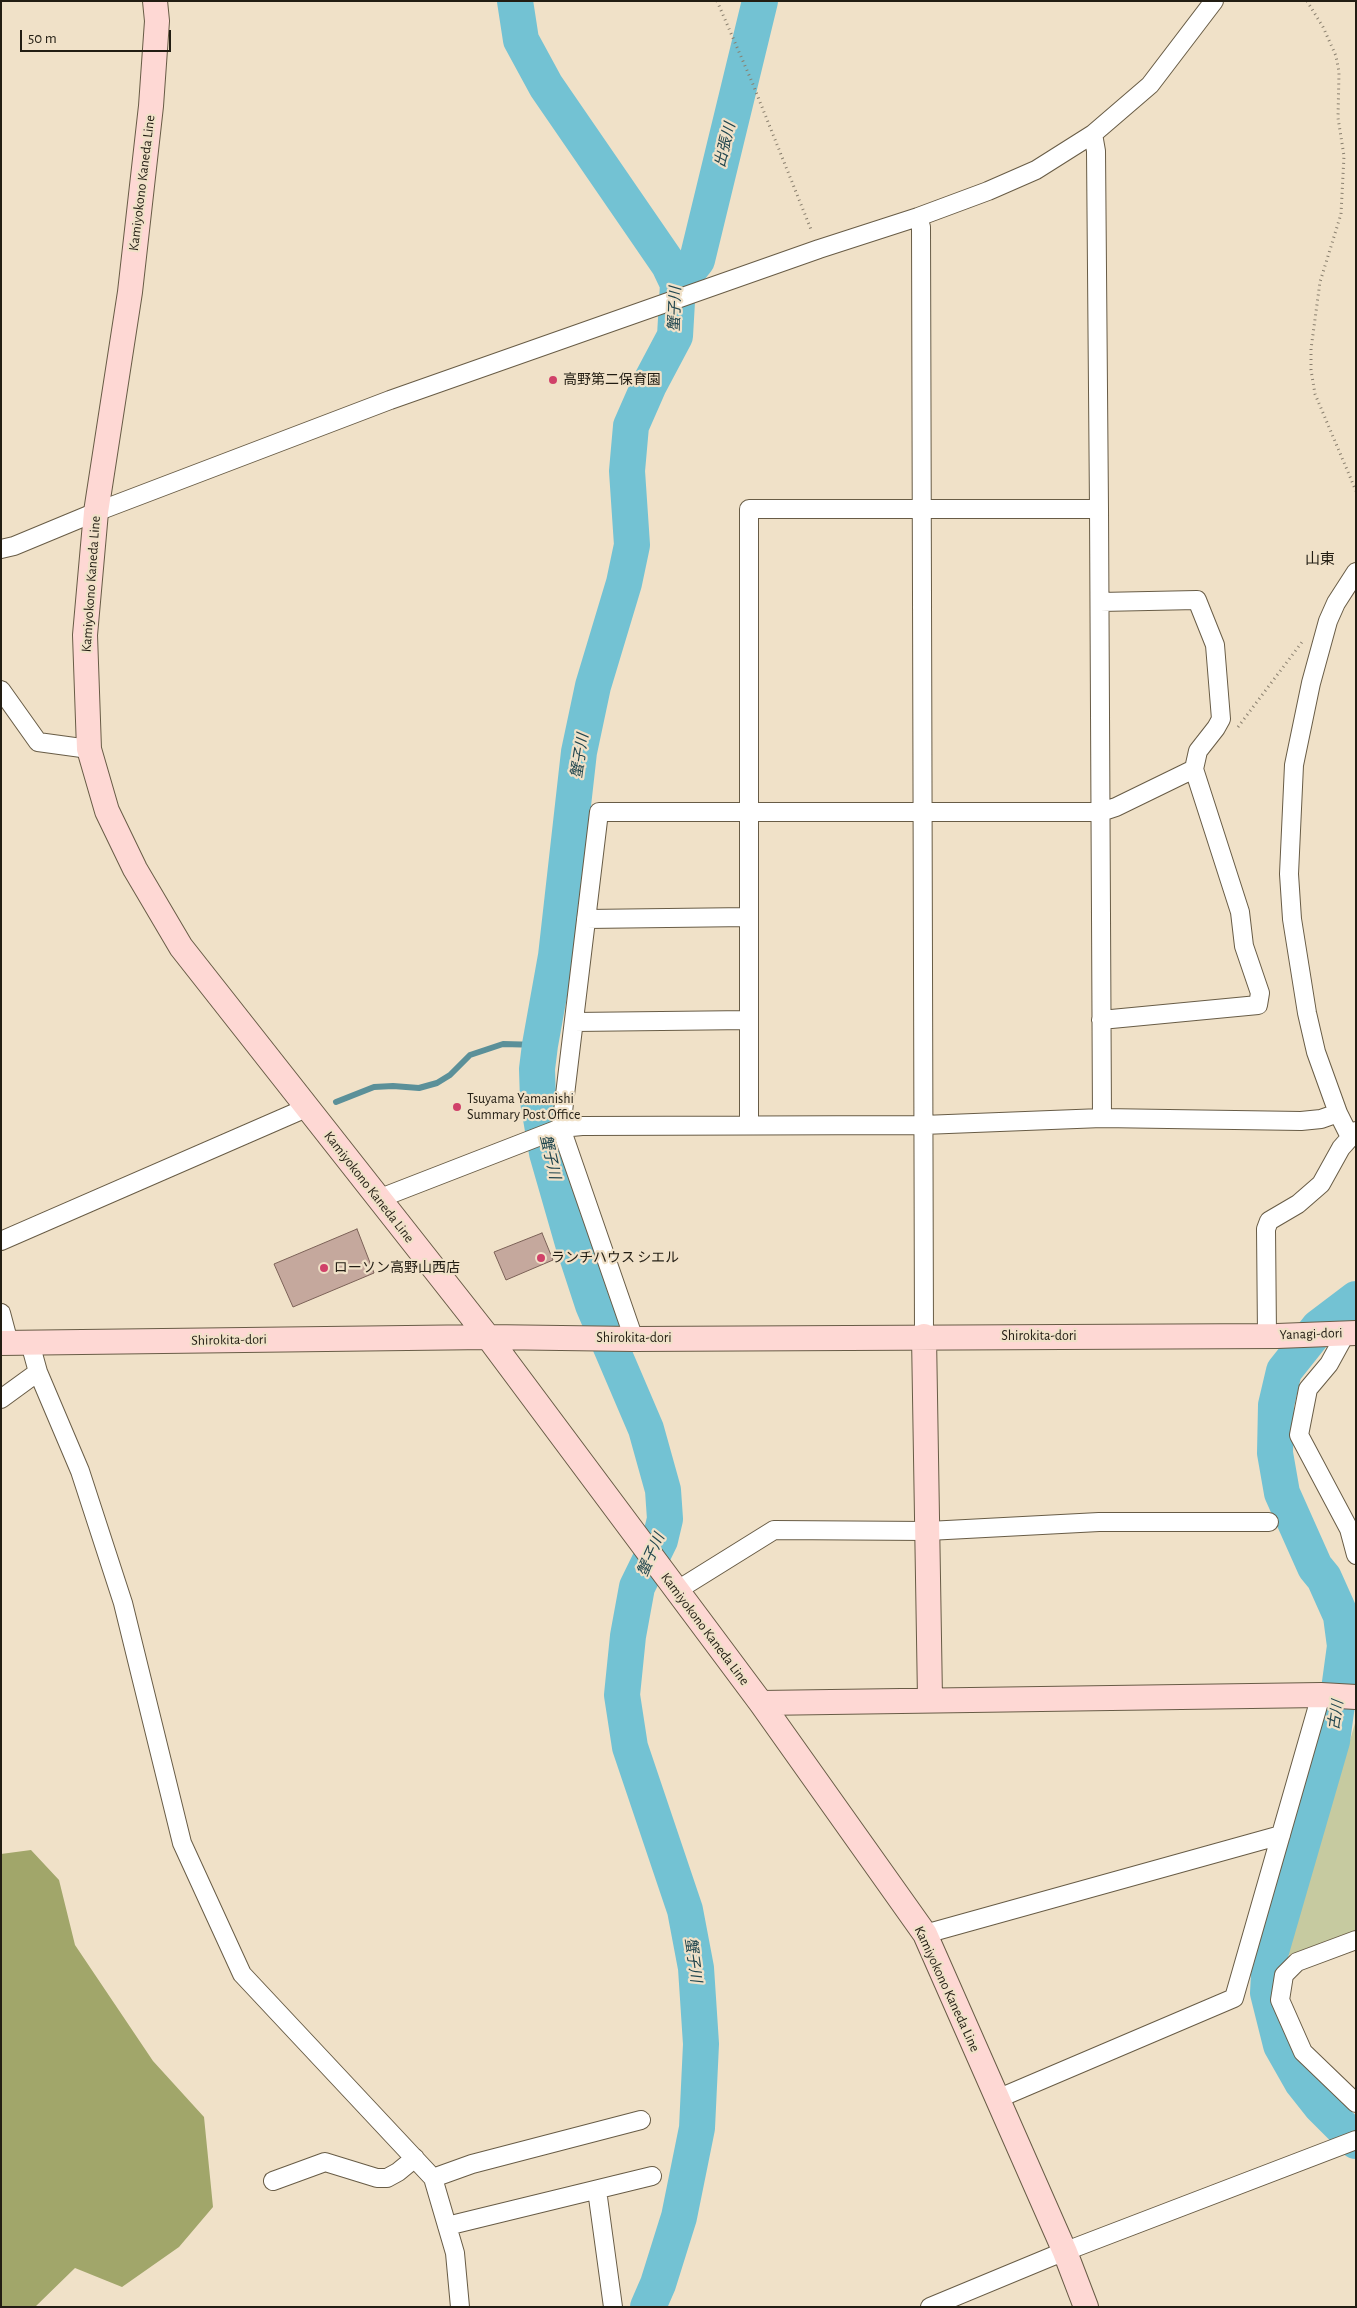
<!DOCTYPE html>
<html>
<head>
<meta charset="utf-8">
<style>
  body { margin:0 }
  #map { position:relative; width:1357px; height:2308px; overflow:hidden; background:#f0e1c8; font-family:"Alegreya Sans",sans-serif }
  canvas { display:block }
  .frame { position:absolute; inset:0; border:2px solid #221d13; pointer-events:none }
  .scale { position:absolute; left:20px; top:30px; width:151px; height:22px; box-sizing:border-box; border:2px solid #221d13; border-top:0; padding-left:6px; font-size:15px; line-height:18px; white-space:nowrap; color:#221d13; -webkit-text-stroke:4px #f0e1c8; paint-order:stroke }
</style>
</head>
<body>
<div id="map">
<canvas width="1357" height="2308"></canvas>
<div class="frame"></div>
<div class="scale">50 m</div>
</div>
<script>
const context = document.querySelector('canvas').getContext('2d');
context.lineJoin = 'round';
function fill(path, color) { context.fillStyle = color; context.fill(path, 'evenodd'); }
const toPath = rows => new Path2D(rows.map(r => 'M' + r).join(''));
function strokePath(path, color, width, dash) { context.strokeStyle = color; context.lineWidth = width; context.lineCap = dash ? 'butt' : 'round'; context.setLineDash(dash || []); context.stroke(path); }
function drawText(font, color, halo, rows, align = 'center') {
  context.font = font + ' "Alegreya Sans","Noto Sans JP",sans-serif'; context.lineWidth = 4.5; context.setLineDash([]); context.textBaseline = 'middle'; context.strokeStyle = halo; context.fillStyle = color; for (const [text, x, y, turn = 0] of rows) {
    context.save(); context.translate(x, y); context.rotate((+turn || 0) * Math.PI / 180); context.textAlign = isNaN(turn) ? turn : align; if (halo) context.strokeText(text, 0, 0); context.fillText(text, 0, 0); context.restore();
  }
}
fill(toPath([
  [1356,1720,1356,1930,1286,1956]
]), '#c6caa0');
fill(toPath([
  [31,1850,59,1880,75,1945,153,2061,204,2117,213,2207,179,2247,122,2287,75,2268,35,2307,1,2307,1,1854]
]), '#a1a66a');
strokePath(toPath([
  [336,1102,374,1087,393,1086,419,1088,437,1083,450,1075,470,1055,503,1044,540,1045]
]), '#5b9099', 6);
strokePath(toPath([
  [515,1,521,40,546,86,669,265,678,284,675,336,649,385,631,426,627,471,632,545,624,583,593,686,579,752,556,956,540,1045,537,1069,538,1101,547,1153,574,1247,593,1305,646,1429,663,1490,665,1519,660,1540,637,1587,628,1636,622,1695,630,1747,685,1910,696,1968,701,2044,697,2128,679,2217,658,2284,648,2307],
  [678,284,697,260,760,1],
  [1356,1299,1319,1327,1284,1371,1276,1405,1275,1453,1282,1493,1315,1567,1324,1578,1341,1616,1345,1646,1332,1741,1270,1955,1268,1993,1281,2045,1302,2082,1321,2106,1356,2141]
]), '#73c2d3', 36);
const building = toPath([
  [357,1229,374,1273,293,1307,274,1264,357,1229],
  [542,1233,553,1260,506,1280,494,1252,542,1233]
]);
fill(building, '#c5a89d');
strokePath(building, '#7b6157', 1);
const street = toPath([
  [1093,134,1096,151,1099,509,1102,1118],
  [918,217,921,227,924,1336],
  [1,549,14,546,96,512,390,400,819,249,918,217,988,191,1036,170,1093,134,1150,85,1214,1],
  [1100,602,1197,600,1215,645,1221,719,1216,728,1198,751,1194,769,1240,912,1244,946,1260,993,1258,1005,1101,1020],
  [1,690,38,742,89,749],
  [586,919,749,917],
  [574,1022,749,1020],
  [1338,1113,1316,1052,1307,1013,1292,919,1289,874,1294,765,1311,683,1328,621,1336,603,1356,572],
  [749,1125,749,509,1099,509],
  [378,1199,561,1128,582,1126,923,1125,1102,1118,1301,1121,1321,1119,1338,1113,1350,1137],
  [1,1241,297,1112,305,1106],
  [1,1313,9,1343],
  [1346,1333,1329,1364,1308,1389,1299,1435,1349,1529,1356,1555],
  [1267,1335,1266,1229,1269,1221,1298,1204,1321,1184,1341,1148,1356,1131],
  [634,1339,561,1128,599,812,1101,812,1116,807,1194,769],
  [30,1343,38,1372,80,1471,123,1603,182,1843,242,1974,433,2178,455,2253,460,2307],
  [1,1399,38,1372],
  [676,1591,774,1530,928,1531,1099,1522,1269,1522],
  [925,1934,1281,1835],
  [1356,1940,1297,1962,1284,1975,1280,2000,1303,2052,1356,2103],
  [997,2099,1234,1998,1321,1695],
  [433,2178,472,2164,641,2120],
  [273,2181,325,2162,377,2178,387,2178,398,2172,415,2158],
  [597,2190,613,2307],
  [447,2226,652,2176],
  [930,2307,1053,2256,1356,2140]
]);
const secondary = toPath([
  [155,1,157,21,151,106,130,292,96,512,85,635,89,749,107,811,135,869,181,947,488,1337,761,1703,925,1934,1065,2252,1086,2307],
  [924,1336,930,1699],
  [1,1343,488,1337,634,1339,1277,1336,1356,1333],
  [761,1703,1321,1695,1356,1697]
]);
strokePath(street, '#685c46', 20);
strokePath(secondary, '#685c46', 26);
strokePath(toPath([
  [717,1,752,82,812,232],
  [1307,1,1323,27,1336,56,1339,72,1338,118,1344,156,1341,214,1320,282,1311,349,1311,370,1315,394,1356,491],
  [1238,727,1302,642]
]), '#897f6e', 3, [1, 4]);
strokePath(street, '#fff', 18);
strokePath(secondary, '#fed8d4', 24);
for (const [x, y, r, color] of [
  [553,380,5,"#d04169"],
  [457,1107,5,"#d04169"],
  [541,1258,5,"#d04169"],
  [324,1268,5,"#d04169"]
]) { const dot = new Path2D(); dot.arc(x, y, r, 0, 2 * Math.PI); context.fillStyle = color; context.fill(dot); strokePath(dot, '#f0e1c8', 2); }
drawText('14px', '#221d13', '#f0e1c8', [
  ["Kamiyokono Kaneda Line",142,183,-83],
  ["Kamiyokono Kaneda Line",91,584,-86],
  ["Kamiyokono Kaneda Line",369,1187,52],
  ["Yanagi-dori",1311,1334,-2],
  ["Shirokita-dori",1039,1336],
  ["Shirokita-dori",634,1338],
  ["Shirokita-dori",229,1340,-1],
  ["Kamiyokono Kaneda Line",705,1629,53],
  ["Kamiyokono Kaneda Line",947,1989,65]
]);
drawText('14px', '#221d13', '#f0e1c8', [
  ["高野第二保育園",563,380],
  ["Tsuyama Yamanishi",467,1099],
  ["Summary Post Office",467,1115],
  ["ランチハウス シエル",551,1258],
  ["ローソン高野山西店",334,1268]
], 'left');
drawText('italic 15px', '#21464e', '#f0e1c8', [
  ["出張川",725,145,-76],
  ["蟹子川",675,309,-88],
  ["蟹子川",580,756,-81],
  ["蟹子川",550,1157,77],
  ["蟹子川",651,1555,-66],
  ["古川",1336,1715,-82],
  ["蟹子川",693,1960,82]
]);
drawText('15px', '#221d13', '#f0e1c8', [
  ["山東",1320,559]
]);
</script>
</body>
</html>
